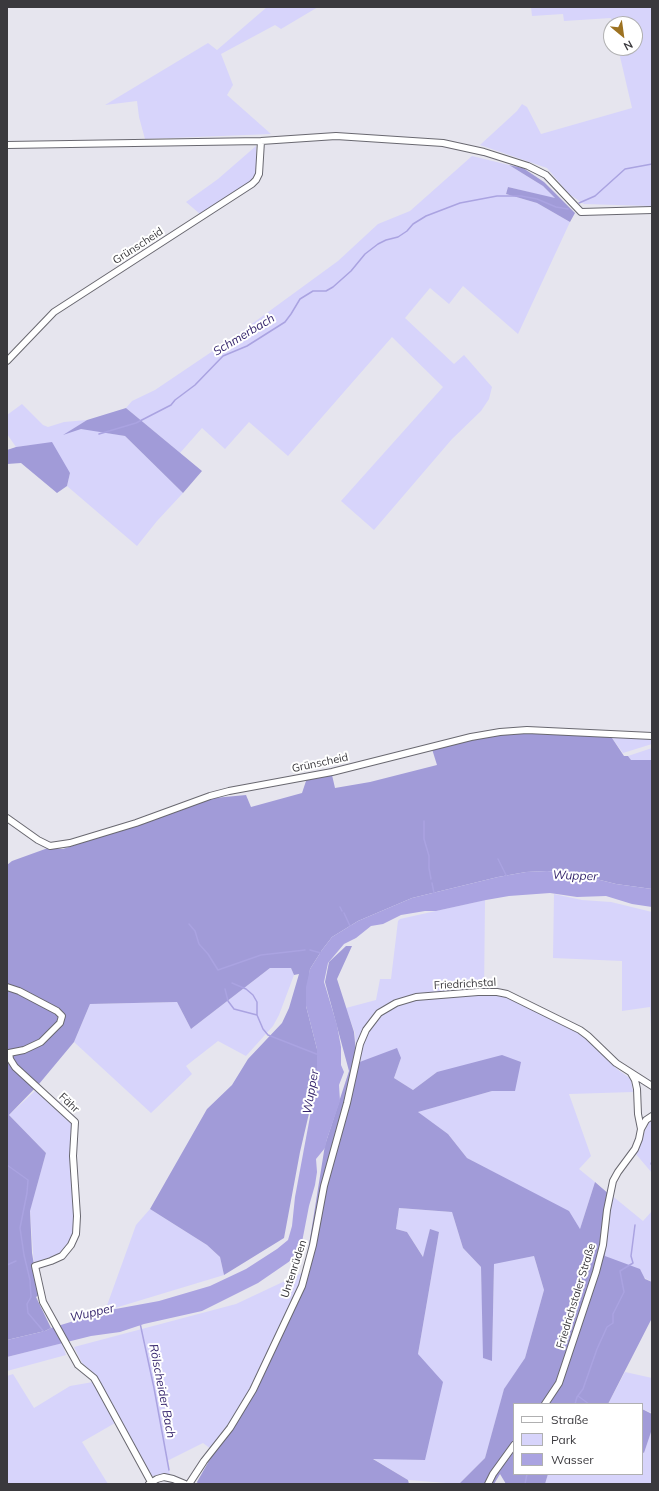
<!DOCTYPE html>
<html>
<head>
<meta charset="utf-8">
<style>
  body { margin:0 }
  #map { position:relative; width:659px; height:1491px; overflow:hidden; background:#e6e5ee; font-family:Mulish,sans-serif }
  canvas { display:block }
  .frame { position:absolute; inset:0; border:8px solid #3a393d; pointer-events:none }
  .legend { position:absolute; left:513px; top:1403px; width:130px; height:72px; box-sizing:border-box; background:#fff; border:1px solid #b0b0b1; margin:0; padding:5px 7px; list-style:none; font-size:12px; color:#3a393d }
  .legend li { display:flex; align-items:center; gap:8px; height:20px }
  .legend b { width:20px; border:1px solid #b0b0b1 }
  .north { position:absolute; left:603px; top:16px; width:40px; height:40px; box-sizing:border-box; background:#fff; border:1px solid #b0b0b1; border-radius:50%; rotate:151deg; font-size:11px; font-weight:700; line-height:16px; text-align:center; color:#3a393d }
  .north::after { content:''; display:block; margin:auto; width:14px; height:18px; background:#9d7221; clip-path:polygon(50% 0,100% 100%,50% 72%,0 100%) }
</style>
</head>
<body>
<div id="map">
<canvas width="659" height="1491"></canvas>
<div class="frame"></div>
<ul class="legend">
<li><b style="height:5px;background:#fff"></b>Straße</li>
<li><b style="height:11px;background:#d7d4fb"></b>Park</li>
<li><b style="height:11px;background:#aaa3e1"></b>Wasser</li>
</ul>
<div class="north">N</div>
</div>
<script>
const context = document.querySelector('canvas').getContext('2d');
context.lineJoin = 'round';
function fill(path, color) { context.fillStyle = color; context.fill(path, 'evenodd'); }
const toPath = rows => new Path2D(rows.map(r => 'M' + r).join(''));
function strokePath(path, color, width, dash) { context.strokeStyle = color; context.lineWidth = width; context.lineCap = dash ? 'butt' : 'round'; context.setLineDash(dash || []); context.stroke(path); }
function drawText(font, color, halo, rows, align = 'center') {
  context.font = font + ' Mulish,sans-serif'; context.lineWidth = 4; context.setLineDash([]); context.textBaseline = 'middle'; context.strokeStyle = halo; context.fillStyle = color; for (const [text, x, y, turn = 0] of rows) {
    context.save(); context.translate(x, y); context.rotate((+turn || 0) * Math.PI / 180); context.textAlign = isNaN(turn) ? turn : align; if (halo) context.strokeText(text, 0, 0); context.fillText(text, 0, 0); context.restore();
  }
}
fill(toPath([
  [267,7,318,7,281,29,275,25,221,54,233,85,227,95,271,134,145,139,139,117,137,101,105,105,208,43,217,50],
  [531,7,652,7,652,206,584,204,569,194,547,168,480,145,517,111,522,104,527,107,541,134,632,108,618,48,635,48,635,24,612,24,611,18,564,21,563,14,532,16],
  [256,146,257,173,251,181,200,214,186,202,218,179],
  [472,156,509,165,543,186,556,199,508,187,506,194,537,203,570,222,518,334,463,286,449,304,430,288,405,318,454,364,464,355,492,387,489,399,481,411,452,439,374,530,341,501,443,387,392,337,288,456,249,422,225,449,202,428,180,453,126,408,132,401,155,390,238,334,338,261,378,224,410,211],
  [22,404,43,425,48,427,64,422,87,420,73,429,87,425,103,432,125,436,183,493,157,521,137,546,67,486,70,473,33,445,16,447,7,434,7,415],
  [612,736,652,737,652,744,623,753,612,738],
  [652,748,652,760,631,760,628,756],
  [554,894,582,900,611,902,652,912,652,1026,651,1026,650,1007,622,1011,622,961,553,958],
  [485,900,484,995,502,995,539,1011,585,1037,617,1069,631,1079,633,1092,569,1094,591,1156,579,1169,595,1182,580,1229,514,1183,467,1158,448,1134,417,1112,492,1091,515,1091,437,1072,413,1090,394,1078,401,1058,357,1063,355,1033,346,1008,376,1000,380,979,391,979,398,921,400,919],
  [270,968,291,968,294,975,279,1015,273,1026,246,1056,218,1041,186,1066,192,1074,151,1113,74,1042,90,1004,177,1002,191,1029],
  [36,1090,72,1124,75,1214,75,1232,62,1252,53,1259,34,1265,30,1210,46,1153,9,1115],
  [652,1121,652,1173,635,1153,649,1122],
  [610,1194,643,1221,652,1211,652,1282,605,1256],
  [399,1208,452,1212,463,1248,481,1267,484,1358,492,1361,494,1263,534,1256,544,1290,525,1358,504,1390,485,1458,459,1484,408,1480,372,1458,425,1460,418,1354,439,1232,430,1230,424,1258,407,1232,396,1229],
  [150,1209,207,1245,220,1257,224,1275,105,1311,136,1225],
  [304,1272,300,1285,251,1390,211,1449,203,1443,167,1461,170,1474,152,1476,96,1375,82,1363,74,1347,236,1304],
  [62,1343,66,1355,7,1371,7,1357],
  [625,1372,652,1378,652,1413,642,1409,642,1404,608,1404],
  [13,1374,34,1408,70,1386,93,1382,115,1423,82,1442,108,1484,7,1484,7,1376],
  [652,1428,652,1484,545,1484,548,1474,642,1474,642,1452,644,1453]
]), '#d7d4fb');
fill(toPath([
  [509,165,523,168,544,182,575,213,570,222,537,203,506,194,508,187,555,198,543,186],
  [126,408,202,471,183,493,125,436,81,429,63,435,87,420],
  [52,442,70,473,67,486,57,493,21,463,7,464,7,450,16,447],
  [501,733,612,736,612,738,624,756,628,756,631,760,652,760,652,889,616,884,572,873,547,871,526,872,498,877,412,898,358,921,332,937,322,950,310,969,306,1006,317,1049,317,1079,300,1152,284,1238,224,1275,220,1257,207,1245,150,1209,207,1109,232,1085,248,1059,282,1023,289,1008,299,974,294,975,291,968,270,968,191,1029,177,1002,90,1004,74,1042,39,1084,9,1115,46,1153,30,1211,32,1253,39,1295,36,1297,51,1328,45,1331,7,1340,7,865,12,861,48,848,63,849,214,798,246,795,251,807,302,793,307,778,332,775,335,788,370,782,437,765,432,749],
  [346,946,352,946,337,979,354,1032,357,1063,397,1048,401,1058,394,1078,413,1090,437,1072,502,1055,521,1062,515,1091,492,1091,418,1112,448,1134,467,1158,569,1211,580,1229,595,1182,610,1195,605,1256,640,1269,645,1279,652,1282,652,1318,608,1404,514,1404,514,1474,548,1474,545,1484,506,1484,500,1474,494,1484,459,1484,485,1458,504,1389,525,1358,544,1290,534,1256,494,1264,492,1361,483,1358,481,1267,463,1248,452,1212,399,1208,396,1229,407,1232,423,1257,430,1229,439,1232,418,1354,443,1382,425,1460,373,1459,408,1480,409,1484,198,1484,197,1482,214,1452,247,1403,298,1300,309,1245,325,1145,349,1071,325,982,329,962],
  [642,1409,652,1414,652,1429,644,1453,642,1452]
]), '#a19bd8');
fill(toPath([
  [547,871,572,873,616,884,652,889,652,907,632,904,606,896,577,897,550,893,509,896,486,900,436,911,425,911,401,915,383,924,371,926,356,938,344,944,328,963,324,982,337,1025,341,1047,341,1065,344,1072,339,1085,340,1101,327,1139,325,1148,316,1159,317,1172,315,1185,309,1206,302,1242,290,1261,258,1283,202,1311,144,1324,120,1332,91,1336,7,1357,7,1340,45,1331,51,1328,110,1310,159,1301,210,1286,246,1269,277,1249,288,1240,292,1226,295,1197,317,1079,317,1049,306,1006,306,987,310,969,322,950,332,937,358,921,412,898,498,877,526,872]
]), '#aaa3e1');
strokePath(toPath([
  [579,203,595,196,625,169,652,164],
  [99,434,136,423,171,405,175,400,195,385,223,356,247,346,285,322,291,314,300,299,313,291,326,291,333,287,351,271,365,254,378,244,386,240,398,237,407,231,413,224,426,216,460,203,497,196,521,196,537,199,556,207,568,209],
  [424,821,424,839,429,856,429,868,431,879],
  [498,859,507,877],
  [432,883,434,893],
  [340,907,342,911],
  [344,913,351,928],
  [189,924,195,931,199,944,208,954,218,970,261,955,305,950],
  [310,950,321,953],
  [232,983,246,989,253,995,257,1002,257,1015],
  [225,989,228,1001,234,1009,257,1015,263,1029,268,1035,319,1055],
  [651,1164,652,1161],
  [7,1165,28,1180,27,1193,20,1228,24,1255,30,1280,31,1297,27,1304,28,1313,45,1333],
  [7,1265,16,1261],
  [140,1323,154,1388,169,1470],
  [578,1396,589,1404],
  [575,1404,577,1397,583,1389,597,1349,607,1327,613,1323,613,1314,624,1292,620,1271,633,1263,631,1256,635,1225],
  [525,1484,527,1474]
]), '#aaa3e1', 1.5);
const minor = toPath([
  [7,145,261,141,336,136,443,143,484,152,528,166,546,175,581,212,652,210],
  [7,361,54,312,252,184,256,180,259,174,261,141],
  [7,818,38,840,50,846,70,843,136,823,210,796,229,791,332,772,471,737,500,732,527,730,652,736],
  [7,987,19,991,57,1011,62,1016,60,1023,41,1042,24,1050,9,1053,10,1059,15,1067,75,1122,73,1156,77,1216,76,1234,71,1245,62,1256,51,1261,35,1266,43,1302,78,1365,94,1378,98,1385,151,1482],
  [631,1073,635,1080,637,1089,638,1114,641,1129],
  [545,1404,559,1383,596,1272,603,1245,607,1210,613,1181,618,1172,635,1149,639,1139,641,1129,646,1120,652,1116],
  [149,1484,157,1479,164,1477,173,1479,185,1484],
  [189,1484,204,1461,230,1428,253,1390,302,1286,313,1245,324,1186,347,1103,360,1044,366,1030,379,1013,396,1003,416,997,478,992,497,992,507,994,580,1030,588,1036,616,1063,652,1086],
  [488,1484,493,1474,514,1445]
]);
strokePath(minor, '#696870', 8);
strokePath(minor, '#fff', 6);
drawText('11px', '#3a393d', '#fff', [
  ["Grünscheid",138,246,-33],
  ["Grünscheid",320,763,-12],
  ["Friedrichstal",465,984,-3],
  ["Fähr",69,1103,43],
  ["Untenrüden",294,1269,-72],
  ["Friedrichstaler Straße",576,1296,-73]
]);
drawText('italic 12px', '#37276e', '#fff', [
  ["Schmerbach",244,335,-31],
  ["Wupper",575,876,2],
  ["Wupper",311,1092,-80],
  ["Wupper",92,1313,-13],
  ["Rölscheider Bach",162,1391,79]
]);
</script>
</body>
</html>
